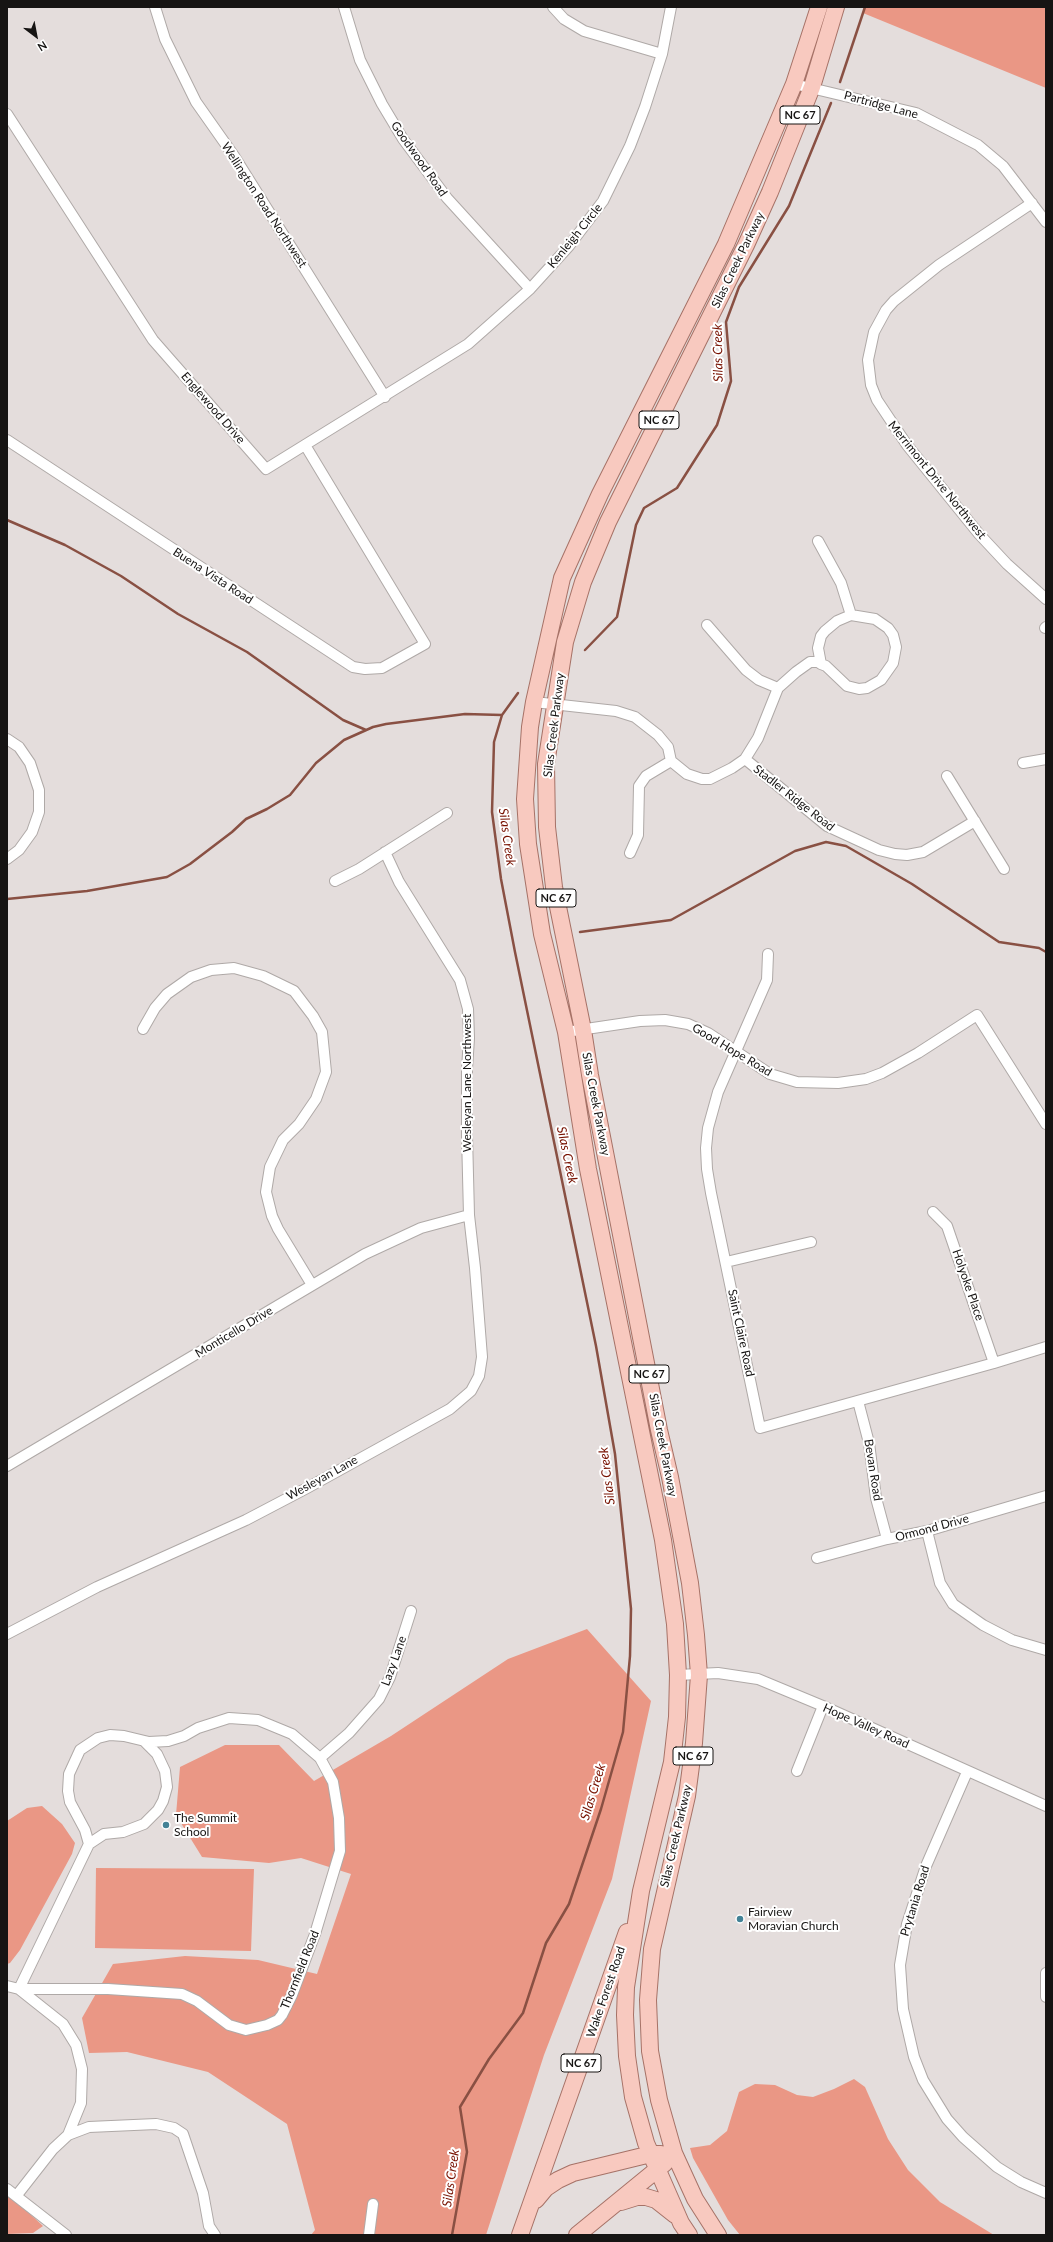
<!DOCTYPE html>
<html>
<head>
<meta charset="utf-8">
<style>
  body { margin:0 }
  #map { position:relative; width:1053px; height:2242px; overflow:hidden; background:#e4dddc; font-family:Lato,sans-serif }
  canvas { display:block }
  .frame { position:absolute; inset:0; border:8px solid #161413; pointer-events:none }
  .north { position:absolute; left:16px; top:16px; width:40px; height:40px; -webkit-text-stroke:3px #fff; paint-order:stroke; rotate:148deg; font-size:11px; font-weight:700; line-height:16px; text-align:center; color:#161413 }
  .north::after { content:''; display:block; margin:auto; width:14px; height:18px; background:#161413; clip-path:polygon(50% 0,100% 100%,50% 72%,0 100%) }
</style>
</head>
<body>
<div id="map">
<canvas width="1053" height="2242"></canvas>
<div class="frame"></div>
<div class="north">N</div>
</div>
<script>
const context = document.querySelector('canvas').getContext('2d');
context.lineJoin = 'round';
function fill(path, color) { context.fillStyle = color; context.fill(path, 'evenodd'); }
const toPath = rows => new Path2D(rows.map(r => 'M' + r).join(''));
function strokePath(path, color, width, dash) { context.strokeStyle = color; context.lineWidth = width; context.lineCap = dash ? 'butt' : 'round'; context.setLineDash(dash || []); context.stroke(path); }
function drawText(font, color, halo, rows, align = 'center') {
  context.font = font + ' Lato,sans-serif'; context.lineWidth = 4; context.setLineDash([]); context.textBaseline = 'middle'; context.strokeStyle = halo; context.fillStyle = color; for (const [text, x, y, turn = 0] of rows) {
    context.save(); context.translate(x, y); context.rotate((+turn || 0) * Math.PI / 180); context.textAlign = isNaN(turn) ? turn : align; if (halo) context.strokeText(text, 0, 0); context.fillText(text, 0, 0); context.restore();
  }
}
fill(toPath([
  [864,7,1046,7,1046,88,863,13],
  [587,1629,651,1701,612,1879,544,2055,486,2235,311,2235,315,2230,287,2124,208,2072,127,2052,89,2053,82,2018,113,1964,185,1956,258,1960,317,1974,351,1874,301,1858,269,1863,202,1857,176,1815,180,1767,225,1745,279,1745,314,1781,391,1736,508,1659],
  [42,1806,62,1824,75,1843,72,1854,20,1950,10,1963,7,1964,7,1821,27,1808],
  [96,1868,254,1869,251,1951,95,1948],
  [854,2079,865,2087,888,2139,908,2170,940,2202,994,2235,740,2235,728,2220,693,2158,690,2148,710,2145,727,2131,739,2092,755,2084,775,2085,797,2095,813,2097,834,2089],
  [7,2195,15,2200,43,2226,33,2233,7,2234]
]), '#ea9785');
strokePath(toPath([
  [840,82,865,7],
  [7,520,65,545,121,576,178,614,247,652,343,720,366,730],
  [585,650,617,617,636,525,644,508,677,488,717,425,731,381,726,322,739,287,789,206,831,103],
  [7,899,87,891,167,877,190,864,232,832,246,819,267,809,290,795,316,763,344,740,373,727,386,724,465,714,502,715],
  [580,932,671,920,795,851,826,842,846,846,912,884,999,942,1039,948,1046,952],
  [452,2235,467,2152,460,2107,489,2059,523,2013,546,1943,569,1904,601,1809,623,1732,630,1656,631,1609,615,1454,596,1346,515,952,501,879,492,812,494,742,502,715,518,693]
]), '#895043', 2.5);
const street = toPath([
  [155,7,165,39,196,102,234,156,385,397],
  [344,7,360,60,382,104,403,139,447,198,530,289],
  [553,7,564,19,584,31,662,54],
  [794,84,916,113,978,145,1003,166,1046,222],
  [7,114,153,340,266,469,468,344,530,289,569,246,603,201,630,146,645,107,662,54,671,7],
  [1032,203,939,265,894,301,886,310,874,332,868,360,871,385,877,400,907,445,979,534,1007,564,1046,599],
  [7,440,353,667,365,669,382,668,425,644,305,445],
  [818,541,841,583,851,615],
  [707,625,746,670,759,680,778,688],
  [1045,628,1046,627],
  [534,702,616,711,635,717,658,735,668,747,671,761,687,774,702,779,710,779,732,768,745,759,758,738,778,688,796,672,810,662,818,662,821,664,826,666,847,686,859,689,867,688,881,680,893,663,896,647,893,635,888,628,875,619,851,615,837,621,825,631,821,636,818,648,821,664],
  [7,739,19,747,30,763,39,790,39,812,32,832,19,850,7,859],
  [745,759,827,826,879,850,895,854,907,855,923,852,975,821],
  [1023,763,1046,759],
  [947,776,1004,869],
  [630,853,638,835,639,786,646,776,671,761],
  [335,881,359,869,447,813],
  [768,954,767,980,718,1092,708,1128,706,1148,707,1169,711,1193,760,1428,994,1363,1046,1347],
  [143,1029,155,1008,167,994,191,977,211,970,234,968,263,976,294,991,313,1016,322,1032,326,1072,316,1099,299,1124,283,1140,270,1167,266,1192,272,1216,278,1229,312,1285],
  [566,1032,640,1021,665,1020,688,1024,708,1033,770,1074,797,1082,838,1083,866,1079,882,1073,918,1053,977,1015,1046,1124],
  [933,1212,947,1226,994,1363],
  [726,1262,811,1242],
  [858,1401,869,1443,876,1498,887,1539],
  [7,1466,365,1254,421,1228,469,1215],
  [927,1531,940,1583,953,1604,983,1625,1012,1640,1046,1650],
  [817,1558,887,1539,927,1531,1046,1496],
  [7,1634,97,1587,246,1520,307,1488,450,1409,471,1391,479,1376,482,1357,475,1268,469,1215,467,1135,467,1069,469,1038,468,1009,460,980,399,882,385,852],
  [678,1675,718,1673,758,1679,823,1706,1046,1806],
  [229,1718,258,1720,292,1734,320,1758,333,1782,339,1818,340,1851,315,1934,292,1995,282,2015,278,2020,267,2025,246,2030,229,2025,197,2001,182,1994,108,1989,19,1989,89,1844,85,1830,70,1802,68,1791,69,1774,80,1750,98,1738,110,1735,124,1736,149,1742,168,1741,184,1736,198,1728,229,1718],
  [320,1758,349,1733,379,1699,390,1677,411,1611],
  [797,1771,823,1706],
  [967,1772,926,1866,907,1924,900,1965,903,2009,914,2057,923,2080,947,2119,963,2137,997,2167,1021,2182,1046,2193],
  [89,1844,104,1834,123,1832,144,1824,158,1810,163,1801,167,1787,165,1771,157,1754,144,1741],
  [1046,1973,1046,1997],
  [7,1986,19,1989,63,2024,76,2045,82,2069,81,2103,68,2135,53,2149,17,2195],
  [68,2135,89,2127,156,2124,174,2128,183,2134,203,2193,209,2226,215,2235],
  [7,2189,66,2235],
  [369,2235,373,2204]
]);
const primary = toPath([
  [536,2200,546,2188,558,2180,573,2173,651,2154,661,2154],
  [621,2202,637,2197,646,2197,656,2200,675,2215],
  [520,2235,627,1932],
  [577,2235,665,2163],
  [689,2235,681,2223,646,2143,633,2097,627,2056,625,2015,626,1987,641,1891,672,1762,677,1717,678,1675,675,1624,663,1540,588,1169,566,1032,542,934,528,844,525,799,530,727,534,702,562,578,600,494,726,244,794,84,819,7],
  [718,2235,695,2199,674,2153,659,2100,650,2051,648,2000,652,1949,687,1796,694,1743,699,1675,696,1635,690,1583,670,1477,659,1430,590,1075,583,1030,554,887,547,827,546,764,565,642,583,582,608,522,746,245,770,192,812,87,836,7]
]);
strokePath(street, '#afa9a7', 12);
strokePath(primary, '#a67267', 18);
strokePath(street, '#fff', 10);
strokePath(primary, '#f8c9bf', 16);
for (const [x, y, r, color] of [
  [166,1825,4,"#428296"],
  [740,1919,4,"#428296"]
]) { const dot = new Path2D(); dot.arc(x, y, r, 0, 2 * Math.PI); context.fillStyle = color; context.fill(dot); strokePath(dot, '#fff', 1.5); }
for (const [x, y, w] of [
  [800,115,40],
  [659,420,40],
  [556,898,40],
  [649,1374,40],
  [693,1756,40],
  [581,2063,40]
]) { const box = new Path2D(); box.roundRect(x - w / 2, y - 9, w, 18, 3); context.fillStyle = '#fff'; context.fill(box); strokePath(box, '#161413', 1); }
drawText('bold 11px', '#161413', null, [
  ["NC 67",800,115],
  ["NC 67",659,420],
  ["NC 67",556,898],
  ["NC 67",649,1374],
  ["NC 67",693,1756],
  ["NC 67",581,2063]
]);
drawText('12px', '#161413', '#fff', [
  ["Partridge Lane",881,105,15],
  ["Goodwood Road",419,159,55],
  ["Wellington Road Northwest",264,205,57],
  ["Kenleigh Circle",575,236,-51],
  ["Silas Creek Parkway",738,260,-64],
  ["Englewood Drive",213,408,49],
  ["Merrimont Drive Northwest",937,480,51],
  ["Buena Vista Road",213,576,33],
  ["Silas Creek Parkway",554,725,-83],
  ["Stadler Ridge Road",794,798,38],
  ["Good Hope Road",732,1050,31],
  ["Wesleyan Lane Northwest",467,1083,-90],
  ["Silas Creek Parkway",596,1104,79],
  ["Holyoke Place",968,1285,71],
  ["Monticello Drive",234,1332,-31],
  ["Saint Claire Road",741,1333,78],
  ["Silas Creek Parkway",663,1445,79],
  ["Bevan Road",873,1470,81],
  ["Wesleyan Lane",322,1478,-29],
  ["Ormond Drive",932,1528,-15],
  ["Lazy Lane",394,1661,-70],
  ["Hope Valley Road",866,1726,24],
  ["Silas Creek Parkway",676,1836,-77],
  ["Prytania Road",915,1901,-73],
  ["Thornfield Road",300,1970,-68],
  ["Wake Forest Road",606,1992,-71]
]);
drawText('12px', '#161413', '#fff', [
  ["The Summit",174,1818],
  ["School",174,1832],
  ["Fairview",748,1912],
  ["Moravian Church",748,1926]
], 'left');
drawText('italic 13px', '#710', '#fff', [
  ["Silas Creek",718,353,-91],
  ["Silas Creek",507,837,82],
  ["Silas Creek",567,1155,78],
  ["Silas Creek",607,1476,-97],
  ["Silas Creek",593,1792,-73],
  ["Silas Creek",451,2178,-82]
]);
</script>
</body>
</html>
